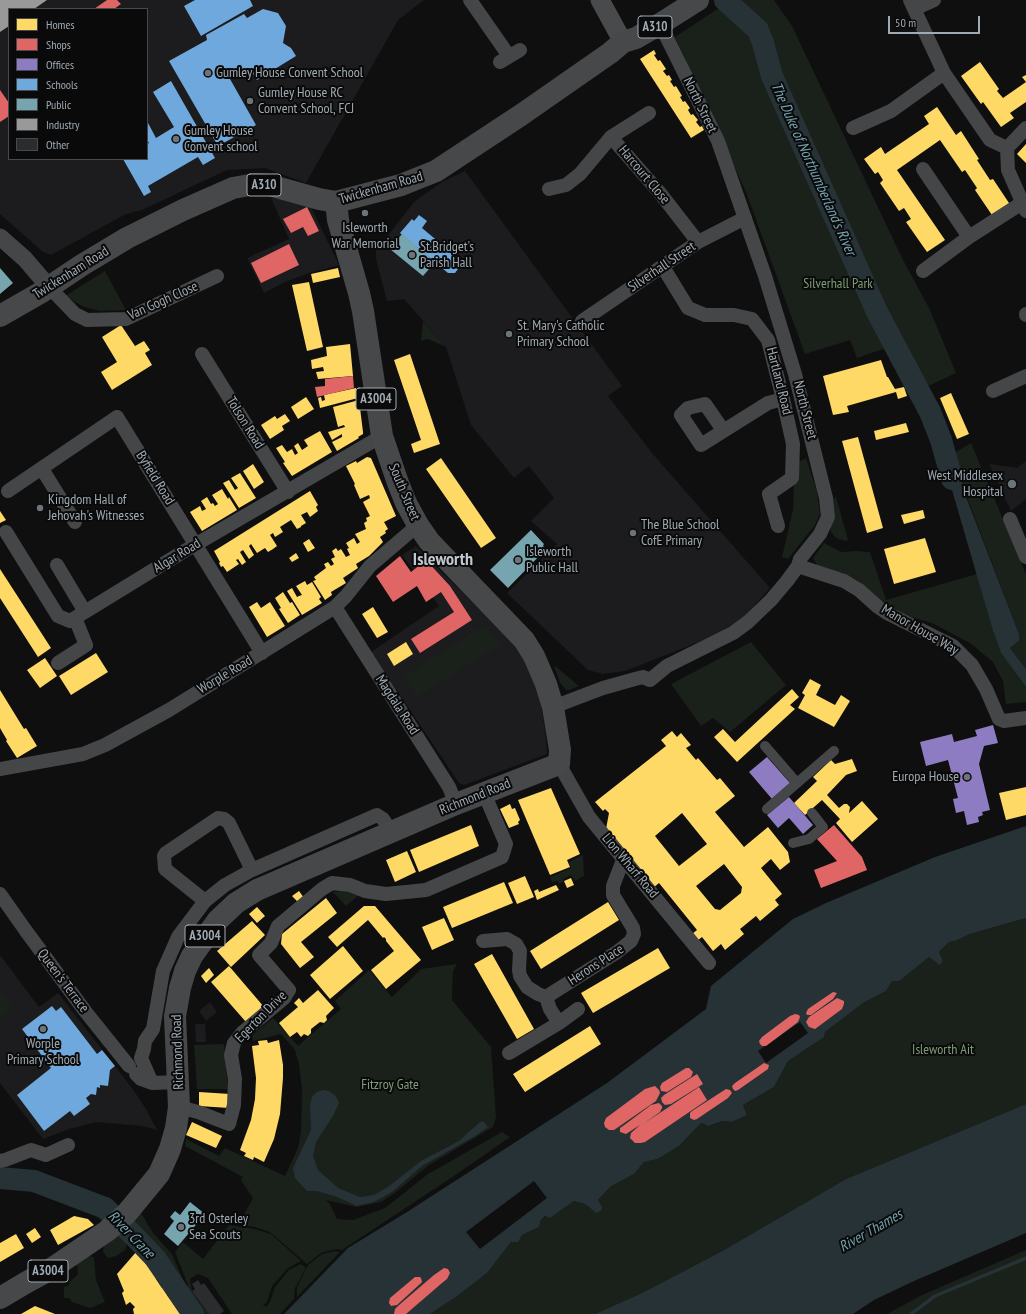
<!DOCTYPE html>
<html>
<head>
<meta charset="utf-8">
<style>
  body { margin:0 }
  #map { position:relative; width:1026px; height:1314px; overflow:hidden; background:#0f0f10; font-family:"PT Sans Narrow",sans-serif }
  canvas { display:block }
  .legend { position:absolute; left:8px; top:8px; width:140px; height:152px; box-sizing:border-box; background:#0a0a0b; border:1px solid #464a4e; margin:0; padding:5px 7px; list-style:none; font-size:12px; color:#9faab2 }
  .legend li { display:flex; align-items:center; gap:8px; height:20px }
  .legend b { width:20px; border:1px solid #464a4e }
  .scale { position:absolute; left:888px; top:16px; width:92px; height:18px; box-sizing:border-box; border:2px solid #9faab2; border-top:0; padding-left:5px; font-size:12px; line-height:14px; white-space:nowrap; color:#9faab2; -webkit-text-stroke:3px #0a0a0b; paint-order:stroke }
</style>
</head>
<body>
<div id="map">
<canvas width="1026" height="1314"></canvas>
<ul class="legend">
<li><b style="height:11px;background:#ffd966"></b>Homes</li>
<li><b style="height:11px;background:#e06666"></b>Shops</li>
<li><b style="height:11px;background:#8e7cc3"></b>Offices</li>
<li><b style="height:11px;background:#6fa8dc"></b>Schools</li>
<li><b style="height:11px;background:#76a5af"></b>Public</li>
<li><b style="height:11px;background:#999"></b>Industry</li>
<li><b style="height:11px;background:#2b2c2e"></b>Other</li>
</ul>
<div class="scale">50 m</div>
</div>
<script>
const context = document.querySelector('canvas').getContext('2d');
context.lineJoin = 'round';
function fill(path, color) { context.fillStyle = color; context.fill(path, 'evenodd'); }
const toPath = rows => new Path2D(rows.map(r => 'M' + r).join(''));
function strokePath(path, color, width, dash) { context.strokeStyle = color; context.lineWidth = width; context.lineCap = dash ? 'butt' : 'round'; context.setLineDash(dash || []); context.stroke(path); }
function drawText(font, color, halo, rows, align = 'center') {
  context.font = font + ' "PT Sans Narrow",sans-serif'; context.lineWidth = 4; context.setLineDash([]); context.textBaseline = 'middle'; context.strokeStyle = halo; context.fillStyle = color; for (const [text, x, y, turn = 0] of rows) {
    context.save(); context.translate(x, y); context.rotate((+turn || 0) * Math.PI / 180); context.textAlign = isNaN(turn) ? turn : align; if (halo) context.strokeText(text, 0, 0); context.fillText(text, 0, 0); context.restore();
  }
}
fill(toPath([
  [0,0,424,0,398,20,306,183,265,168,227,170,142,210,126,214,51,255,43,252,0,214],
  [9,9,147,9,147,159,9,159],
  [465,171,622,386,608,396,652,453,770,588,744,617,719,634,625,671,603,674,588,670,507,593,557,544,531,521,554,498,529,466,514,478,471,425,446,347,404,299,387,301,376,259,376,251,414,202,442,182],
  [271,198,287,199,310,205,339,265,309,273,285,282,264,293,247,258,289,239],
  [1026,461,1026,499,1011,511,989,464,1017,468],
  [416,546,470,600,508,635,531,668,539,693,546,737,547,754,464,785,459,783,371,652,439,606,402,555],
  [0,955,39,1007,58,993,132,1088,146,1109,157,1130,142,1126,97,1122,69,1129,43,1139,0,1083],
  [210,1002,217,1012,206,1021,199,1011],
  [195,1024,205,1024,206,1042,196,1042]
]), '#1c1c1e');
fill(toPath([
  [731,0,774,0,792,26,902,258,930,310,956,373,924,388,951,450,936,452,922,410,911,397,886,348,857,358,850,340,805,354,746,192,675,37],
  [105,271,126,310,100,311,84,307,65,296],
  [423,321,446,347,428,339,421,341],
  [971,443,1026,574,1026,669,1010,648,1019,641,1019,634,951,455],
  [806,458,817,492,820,514,815,525,788,559,782,557,793,510,795,464],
  [836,497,848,540,845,541,836,538,831,532,831,526,835,517,833,499],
  [824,543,841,552,856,551,870,552,886,600,977,574,993,631,1001,653,1026,687,1026,702,1006,704,1003,681,993,662,970,643,932,623,902,614,880,600,857,580,841,572,836,573,817,565,813,558],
  [483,626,502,644,417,697,404,676],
  [751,642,786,685,730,732,713,718,701,726,671,684],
  [554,665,579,686,569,690,566,690,560,683],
  [583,855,584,876,575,881,571,875,563,879,563,882,559,884,558,881,552,882,550,877,571,868,569,862],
  [341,891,355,892,359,895,346,906,333,892],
  [1026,918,1026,1104,846,1179,724,1250,644,1292,595,1314,430,1314,456,1297,487,1273,511,1242,522,1235,539,1227,541,1220,546,1216,550,1218,574,1201,585,1204,596,1213,598,1200,610,1187,634,1174,644,1162,658,1159,679,1146,701,1123,710,1126,722,1121,732,1122,747,1115,743,1105,774,1087,788,1061,824,1037,825,1032,863,1003,886,991,892,981,899,980,929,957,941,964,943,961,939,952,949,942,955,941,970,934],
  [457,964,453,971,452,1000,491,1047,496,1117,493,1127,429,1165,396,1192,381,1202,356,1207,326,1200,330,1204,337,1219,353,1220,385,1208,428,1174,502,1132,510,1137,457,1174,342,1250,336,1249,321,1253,307,1264,270,1232,255,1227,239,1224,253,1198,241,1180,243,1177,185,1146,186,1139,219,1156,225,1148,285,1176,298,1148,301,1131,302,1090,299,1065,295,1050,281,1034,253,1041,252,1035,273,1018,298,1046,341,1009,335,1001,369,970,392,997,421,969],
  [0,991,13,1008,0,1018],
  [224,1044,228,1089,197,1089,194,1045],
  [141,1213,153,1233,172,1254,186,1287,183,1291,175,1283,164,1263,150,1250,129,1225],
  [229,1225,254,1229,271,1234,301,1261,288,1268,272,1286,267,1302,263,1305,266,1307,270,1302,275,1287,289,1270,301,1264,306,1268,295,1288,294,1299,280,1314,232,1314,208,1278,198,1274,190,1279,192,1291,209,1314,204,1314,188,1291,188,1285,175,1252,183,1242,203,1259],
  [122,1231,129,1239,125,1250,116,1256,108,1258,103,1252,104,1242],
  [1026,1250,1026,1314,887,1314,922,1295],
  [335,1251,340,1252,297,1297,297,1287,308,1265,322,1254],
  [88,1256,94,1257,96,1280,105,1302,90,1308,72,1302,69,1298,64,1298,64,1287,68,1286,70,1282,78,1274,77,1264]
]), '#1a201a');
fill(toPath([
  [948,450,1019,634,1019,641,1010,648,1026,669,1026,687,1001,653,993,631,941,452],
  [1026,826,1026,918,970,934,955,941,949,942,939,952,943,961,940,965,929,957,899,981,892,981,886,991,863,1003,825,1032,824,1037,788,1061,774,1087,743,1105,747,1115,732,1122,722,1121,709,1126,701,1123,679,1146,658,1159,644,1162,634,1174,610,1187,598,1200,602,1207,601,1211,596,1213,585,1204,574,1201,550,1218,545,1216,541,1220,539,1227,522,1235,518,1242,511,1242,487,1273,456,1297,430,1314,284,1314,348,1248,407,1212,607,1083,706,1009,711,986,793,919,826,903,935,857],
  [323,1090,329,1091,336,1096,339,1103,333,1116,316,1142,313,1156,318,1170,338,1188,360,1197,374,1195,388,1187,421,1161,459,1141,480,1122,483,1121,488,1127,475,1136,422,1166,392,1192,374,1202,357,1206,337,1197,317,1191,307,1191,295,1178,293,1168,311,1130,310,1105,312,1097,317,1092],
  [1026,1104,1026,1233,914,1281,874,1300,853,1314,595,1314,644,1292,724,1250,846,1179],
  [174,1285,200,1314,189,1314]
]), '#263235');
fill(toPath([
  [800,1022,808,1033,766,1063,758,1051],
  [534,1181,547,1198,480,1249,466,1232]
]), '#0f0f10');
fill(toPath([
  [654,50,656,54,654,55,658,61,660,60,666,69,663,71,667,76,669,75,672,80,670,81,674,87,676,86,682,96,680,97,683,102,685,101,690,108,688,110,691,115,693,114,698,120,696,122,700,127,702,126,704,130,691,138,640,59],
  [980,62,999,89,997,91,1003,98,1026,82,1022,77,1026,75,1026,102,1010,113,1014,118,1001,127,983,102,981,104,961,76],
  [937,107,956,135,961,131,979,159,977,160,990,180,993,179,1011,206,994,218,975,190,977,188,965,170,962,172,940,140,897,170,945,240,927,252,906,222,911,219,904,208,899,211,880,183,883,180,878,172,875,174,864,159,881,147,885,154,929,124,924,116],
  [1026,144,1026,163,1017,154],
  [338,268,340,277,313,283,311,274],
  [309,282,323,347,307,351,292,285],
  [121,325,135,346,144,341,150,350,145,353,152,365,112,390,101,372,117,362,102,337],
  [350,344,353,376,318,379,316,372,324,371,323,367,312,369,311,360,327,356,326,347],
  [410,354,440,444,414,453,411,444,421,440,394,360],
  [881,360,887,377,888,377,895,389,904,387,907,396,898,399,896,392,847,406,849,412,833,415,823,376],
  [356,388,358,398,320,408,318,398,321,397,322,401,325,400,324,395],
  [951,393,969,434,957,439,940,398],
  [306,397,314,409,298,419,291,407],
  [359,400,363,432,363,434,358,437,359,438,337,451,332,442,342,437,342,434,332,440,328,432,345,427,344,425,338,427,333,407],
  [285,414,290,421,282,426,284,430,270,439,261,425,275,416,277,419],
  [906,423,909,432,876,440,874,431],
  [320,431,332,452,292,476,283,463,285,462,276,448,282,445,287,452,292,449,295,455,298,453,294,446,298,443,302,450,308,446,304,440],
  [858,437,883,528,867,533,842,441],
  [367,457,371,458,396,516,384,522,388,529,385,531,386,533,380,537,383,542,369,556,356,564,358,568,343,578,346,583,331,592,332,595,325,600,313,581,316,580,314,577,326,568,324,564,328,562,331,566,334,564,331,559,335,557,332,551,336,548,338,551,341,549,346,557,350,555,347,549,349,548,346,543,354,538,357,544,360,542,355,534,366,529,364,523,367,521,366,518,370,516,363,502,370,498,369,495,360,499,354,485,355,484,346,466,356,461,357,463],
  [441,458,496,538,481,548,426,469],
  [253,464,264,482,254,489,243,471],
  [240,473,256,498,239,508,223,483,229,480,235,490,238,488,231,478],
  [222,489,228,499,229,497,237,510,202,531,190,512,200,506,202,511,206,509,201,501,207,497,211,504,213,503,215,506,218,504,212,495],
  [310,491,318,505,316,507,318,511,310,517,307,512,301,515,306,523,301,526,301,527,297,529,291,520,280,527,283,532,275,537,273,533,270,535,277,546,273,549,268,552,265,548,257,553,251,544,249,546,254,555,249,559,243,550,240,552,246,562,242,565,238,559,236,560,239,564,227,572,223,566,221,567,219,563,220,562,214,551],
  [923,510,925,518,904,524,901,515],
  [0,511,6,520,0,523],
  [925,538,936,572,894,584,884,549],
  [309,539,315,548,308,552,303,543],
  [296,553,299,558,292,562,289,558],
  [0,569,51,648,38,657,0,598],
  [305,581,307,585,312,582,321,597,319,599,322,603,302,615,287,591,292,588,297,597,299,596,302,595,296,586],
  [283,592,290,603,292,602,300,615,288,623,279,609,281,608,275,598],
  [257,602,261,608,270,602,285,626,267,637,249,607],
  [373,607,388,632,377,638,362,614],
  [406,642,413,654,394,666,387,654],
  [96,653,108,672,71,695,59,676],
  [45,658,57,676,40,688,27,670],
  [810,679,821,685,816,695,835,705,841,695,850,701,834,727,798,708,805,695,802,693],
  [792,689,799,697,790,705,795,709,737,762,714,737,723,729,735,742],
  [0,690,24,729,26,728,37,746,17,758,6,741,7,740,0,728],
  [672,731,677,737,681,733,691,745,686,748,696,760,698,758,717,780,720,778,735,796,715,812,744,847,768,827,788,852,790,862,780,870,771,859,761,868,782,894,775,900,779,905,760,921,756,916,740,929,744,934,725,950,721,944,713,951,702,937,697,941,692,934,697,930,659,883,653,888,606,829,609,813,605,809,603,811,595,802,666,746,661,740],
  [682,813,707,844,679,866,655,836],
  [724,864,742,887,741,893,720,910,715,909,696,886],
  [852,759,857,771,846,775,827,795,839,808,844,804,847,804,850,807,849,813,862,801,878,819,852,842,836,823,840,819,822,800,805,815,794,803,817,781,813,777,831,760,835,764],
  [1026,787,1026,815,1006,820,999,793],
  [551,788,580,854,567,860,570,867,550,875,518,800],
  [510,804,512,809,515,808,520,820,518,822,519,824,509,828,500,809],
  [471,825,479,846,419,872,410,850],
  [407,851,416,872,395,882,386,860],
  [525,876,534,897,517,904,508,883],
  [571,878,574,885,567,888,564,881],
  [504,882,513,903,452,928,443,907],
  [556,885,559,890,537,900,534,891,538,889,539,892],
  [299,891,304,898,298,902,292,896],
  [326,898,337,913,301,942,314,957,300,968,281,944,282,934],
  [608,902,619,920,541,969,530,951],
  [364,906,375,906,421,960,386,989,371,970,394,951,386,941,386,939,384,937,383,938,368,920,337,947,328,937],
  [257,907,265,916,257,923,249,914],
  [444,918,454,940,432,950,422,927],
  [252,921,265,935,231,967,217,951],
  [343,946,363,971,330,999,310,975],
  [658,948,670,968,593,1013,581,993],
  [492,954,534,1029,517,1039,474,964],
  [229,966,264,1007,246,1022,211,982],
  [209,968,214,975,206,983,201,976],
  [318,990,334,1008,326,1016,327,1020,324,1023,320,1022,311,1029,311,1033,308,1036,304,1034,301,1037,297,1032,290,1037,279,1023,298,1007,294,1003,299,998,303,1003],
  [590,1026,601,1044,525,1092,513,1074],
  [267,1040,268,1043,279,1040,283,1065,283,1078,280,1114,274,1139,264,1162,254,1157,253,1160,244,1156,246,1153,240,1150,251,1120,255,1099,256,1078,252,1046,259,1045,258,1041],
  [199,1092,230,1094,229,1108,199,1106],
  [192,1122,222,1136,216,1148,186,1135],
  [74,1216,88,1219,94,1225,58,1245,50,1230],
  [35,1228,41,1237,32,1243,26,1234],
  [16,1234,24,1248,0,1262,0,1243],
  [137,1251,139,1255,141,1254,147,1259,144,1261,151,1271,153,1270,159,1276,156,1279,162,1288,165,1286,171,1292,167,1295,170,1299,172,1297,178,1303,175,1306,181,1314,134,1314,133,1309,135,1307,130,1302,126,1305,122,1293,124,1291,117,1274],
  [35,1306,55,1314,21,1314]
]), '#ffd966');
fill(toPath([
  [107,0,117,0,121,4,114,9,94,9],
  [0,90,9,103,9,116,0,122],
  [307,207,319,231,308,236,303,227,291,233,283,219],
  [289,244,299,265,261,283,251,263],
  [353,376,354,388,317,397,315,387,325,386,325,379],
  [400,556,411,572,426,560,450,586,472,620,420,653,411,639,454,612,441,592,426,602,417,586,393,602,376,576],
  [834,825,862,857,867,870,821,888,814,870,837,861,817,839],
  [833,992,837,993,833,999,811,1015,807,1015,806,1013,808,1009],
  [837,998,844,1001,844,1004,842,1009,815,1029,809,1027,806,1022,809,1017],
  [795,1014,799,1015,800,1017,798,1022,766,1046,762,1046,760,1044,759,1041,762,1037,790,1016],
  [764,1063,769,1065,768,1069,738,1090,735,1091,733,1089,732,1086,735,1083],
  [686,1068,689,1068,693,1072,691,1077,667,1092,661,1091,660,1087,662,1083],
  [697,1074,703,1084,671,1104,665,1105,662,1102,661,1098,664,1095],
  [655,1086,659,1090,660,1093,656,1101,614,1130,609,1130,605,1127,604,1123,606,1118,645,1089],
  [699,1087,707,1100,645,1142,641,1143,635,1143,630,1138,631,1133,640,1125,626,1134,620,1132,620,1128,623,1126,651,1105,659,1103,662,1106,662,1108,660,1112,643,1124],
  [726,1089,730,1090,732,1093,728,1098,697,1119,694,1120,690,1118,690,1113,692,1111],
  [444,1268,448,1269,450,1273,447,1279,442,1283,406,1314,394,1314,395,1309,399,1305,434,1275],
  [415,1277,420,1277,421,1278,422,1282,420,1284,397,1305,391,1306,389,1303,390,1298]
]), '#e06666');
fill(toPath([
  [993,725,998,743,984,746,979,764,990,810,982,812,983,815,978,817,979,822,967,825,964,811,956,813,953,799,958,798,948,760,926,766,920,742,952,734,954,742,977,736,975,730],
  [767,757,790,783,772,799,749,772],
  [789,797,813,825,803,834,789,818,778,828,767,815]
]), '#8e7cc3');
fill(toPath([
  [195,0,250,0,253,6,201,36,184,6],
  [263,9,278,13,286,26,283,43,291,48,296,56,257,80,249,68,230,79,256,125,218,146,169,61,207,40,206,35,244,14,247,18],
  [171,81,215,158,203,165,198,157,148,186,151,192,144,196,123,159,147,159,147,144,149,143,147,140,147,124,148,123,156,138,174,127,153,92],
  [419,215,427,221,422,228,458,258,460,261,461,265,455,273,448,273,400,233,412,219,414,221],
  [52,1006,56,1011,61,1007,97,1054,102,1050,115,1066,110,1070,108,1086,100,1085,100,1088,97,1087,96,1095,91,1094,86,1098,90,1104,74,1116,70,1111,44,1131,17,1095,51,1068,22,1029]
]), '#6fa8dc');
fill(toPath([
  [402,234,435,262,423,276,390,249],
  [0,268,13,283,0,294],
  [531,530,544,544,543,546,546,549,508,588,490,570],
  [190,1202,205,1214,178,1246,164,1234,174,1221,170,1217,175,1211,180,1215]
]), '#76a5af');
fill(toPath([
  [0,0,47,0,34,9,9,9,9,26,0,32]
]), '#999');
strokePath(toPath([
  [911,1314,935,1296,1026,1258]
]), '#263235', 3.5);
strokePath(toPath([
  [725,0,758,30,763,43,772,76,877,312,930,412,941,440,952,479],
  [0,1178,34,1181,105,1208,133,1235,155,1258,193,1314]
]), '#263235', 22);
fill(toPath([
  [198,1280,201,1285,204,1283,224,1311,220,1314,209,1314,192,1291,195,1289,192,1284]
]), '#2b2c2e');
strokePath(toPath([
  [765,746,797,783],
  [767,809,834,751],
  [793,843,809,839,823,827,812,813]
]), '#444648', 10);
strokePath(toPath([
  [470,0,509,56],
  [914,9,934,0],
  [500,62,520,50],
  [944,73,990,140,1007,148,1008,170,1026,211],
  [853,128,891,111,944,73,910,0],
  [611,137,649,113],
  [1007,148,1026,128],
  [923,169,969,237],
  [549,189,566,185,580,174,611,137,660,193,698,242],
  [663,267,688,308,705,315,734,315,752,319,768,340,783,399,793,444,792,478,769,494,778,526],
  [923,271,969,237,1022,203],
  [49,287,75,314,87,320,126,319,217,276],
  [1026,314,1026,315],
  [582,321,698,242,745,218],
  [202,354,288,492],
  [993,391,1026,376],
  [723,430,705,404,688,408,681,415,701,445,768,403,783,399],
  [42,469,75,522],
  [8,491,117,417,262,653],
  [1010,519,1026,557],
  [6,532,58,616,70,621,181,553,382,436],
  [57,565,85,612],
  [798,566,844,581,859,590,878,607,887,613,953,646,972,665,986,689,999,719,1004,721,1026,718],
  [335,607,449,787,456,804],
  [58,663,86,645,75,618],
  [553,707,603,688,635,679,643,677,650,680,667,666,733,633,748,622,771,600,787,581,798,566,800,559,820,534,828,517,826,498,795,374,765,276,718,141,660,24],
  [559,764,589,817,709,963],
  [0,769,83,754,105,745,169,710,335,607,346,596,370,566,418,525],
  [0,894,26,931,85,1011,129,1066],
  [205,901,165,869,164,856,166,853,218,818,224,819,229,823,252,870],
  [483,941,507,939,516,944,520,951,519,970,520,976,527,987,538,994,546,997,550,1009,559,1023],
  [546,997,617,952,631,941,634,934,633,928,613,895,613,886,623,860],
  [509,1053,559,1023,578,1009],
  [136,1074,141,1079,152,1083,179,1082],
  [152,1083,141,1058,144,1049,145,1041,153,1029,163,971,178,937,205,901,225,885,252,870,377,815,383,819,391,832],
  [179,1107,198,1112,229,1124,234,1105,235,1079,231,1055,234,1043,242,1033,284,998,289,990,259,955,271,943,278,926,322,889,332,883,350,885,365,891,386,894,426,890,502,857,506,844,484,793],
  [0,1161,5,1160,31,1150,46,1155,68,1145]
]), '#444648', 14);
strokePath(toPath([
  [0,237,25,259,49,287]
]), '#444648', 17);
strokePath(toPath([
  [600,0,623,42]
]), '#484a4c', 19);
strokePath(toPath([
  [0,316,40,293,82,265,127,238,183,210,233,188,255,184,269,185,319,199,336,202,401,185,436,171,521,115,610,53,623,42,636,38,660,24,698,0],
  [0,1298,27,1282,51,1269,107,1231,127,1213,159,1174,170,1149,176,1128,179,1107,175,1016,180,988,185,971,192,956,218,920,236,903,257,890,456,804,559,764,560,750,553,707,546,684,534,656,524,640,429,541,418,525,406,503,398,483,382,436,363,311,359,293,338,220,336,202]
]), '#46484a', 22);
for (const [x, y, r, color] of [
  [208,73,4,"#6d7479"],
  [250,101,4,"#6d7479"],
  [176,139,4,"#6d7479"],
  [365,213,4,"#6d7479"],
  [412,255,4,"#6d7479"],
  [509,334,4,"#6d7479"],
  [1012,484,5,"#6d7479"],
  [40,508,4,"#6d7479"],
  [633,533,4,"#6d7479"],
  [518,560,4,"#6d7479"],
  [967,777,4,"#6d7479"],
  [43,1029,4,"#6d7479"],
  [181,1227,4,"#6d7479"]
]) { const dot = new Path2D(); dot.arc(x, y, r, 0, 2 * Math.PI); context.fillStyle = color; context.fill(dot); strokePath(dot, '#0a0a0b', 1.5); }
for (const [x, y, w] of [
  [655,27,34],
  [264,185,34],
  [376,399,40],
  [205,936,40],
  [48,1271,40]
]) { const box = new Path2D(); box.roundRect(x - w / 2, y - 11, w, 22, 3); context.fillStyle = '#0a0a0b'; context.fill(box); strokePath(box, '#9faab2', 1); }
drawText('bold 13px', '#9faab2', null, [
  ["A310",655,27],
  ["A310",264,185],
  ["A3004",376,399],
  ["A3004",205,936],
  ["A3004",48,1271]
]);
drawText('14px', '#9faab2', '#0a0a0b', [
  ["Gumley House Convent School",216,73],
  ["Gumley House RC",258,93],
  ["Convent School, FCJ",258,109],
  ["Gumley House",184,131],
  ["Convent school",184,147],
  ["Isleworth",365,228,"center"],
  ["War Memorial",365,244,"center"],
  ["St.Bridget's",420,247],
  ["Parish Hall",420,263],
  ["St. Mary's Catholic",517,326],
  ["Primary School",517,342],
  ["West Middlesex",1003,476,"right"],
  ["Hospital",1003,492,"right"],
  ["Kingdom Hall of",48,500],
  ["Jehovah's Witnesses",48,516],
  ["The Blue School",641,525],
  ["CofE Primary",641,541],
  ["Isleworth",526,552],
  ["Public Hall",526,568],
  ["Europa House",959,777,"right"],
  ["Worple",43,1044,"center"],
  ["Primary School",43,1060,"center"],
  ["3rd Osterley",189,1219],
  ["Sea Scouts",189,1235]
], 'left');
drawText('14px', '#9faab2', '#0a0a0b', [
  ["North Street",700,105,64],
  ["Harcourt Close",644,175,50],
  ["Twickenham Road",381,188,-16],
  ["Silverhall Street",662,267,-34],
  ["Twickenham Road",71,273,-32],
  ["Van Gogh Close",163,301,-24],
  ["Hartland Road",779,381,76],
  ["North Street",805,410,76],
  ["Tolson Road",245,423,58],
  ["Byfield Road",155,478,58],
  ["South Street",404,492,67],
  ["Algar Road",177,556,-31],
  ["Manor House Way",920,630,30],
  ["Worple Road",225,675,-31],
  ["Magdala Road",397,705,57],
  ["Richmond Road",475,797,-22],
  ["Lion Wharf Road",630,866,50],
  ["Herons Place",596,965,-33],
  ["Queen's Terrace",63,981,53],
  ["Egerton Drive",261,1017,-45],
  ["Richmond Road",178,1052,-92]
]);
drawText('14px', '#7d9e75', '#0a0a0b', [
  ["Silverhall Park",838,284],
  ["Isleworth Ait",943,1050],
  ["Fitzroy Gate",390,1085]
]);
drawText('italic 15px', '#74a2af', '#0a0a0b', [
  ["The Duke of Northumberland's River",813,169,66],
  ["River Thames",871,1231,-30],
  ["River Crane",131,1235,46]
]);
drawText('bold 18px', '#c0c7ce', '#0a0a0b', [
  ["Isleworth",443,560]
]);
</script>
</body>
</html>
